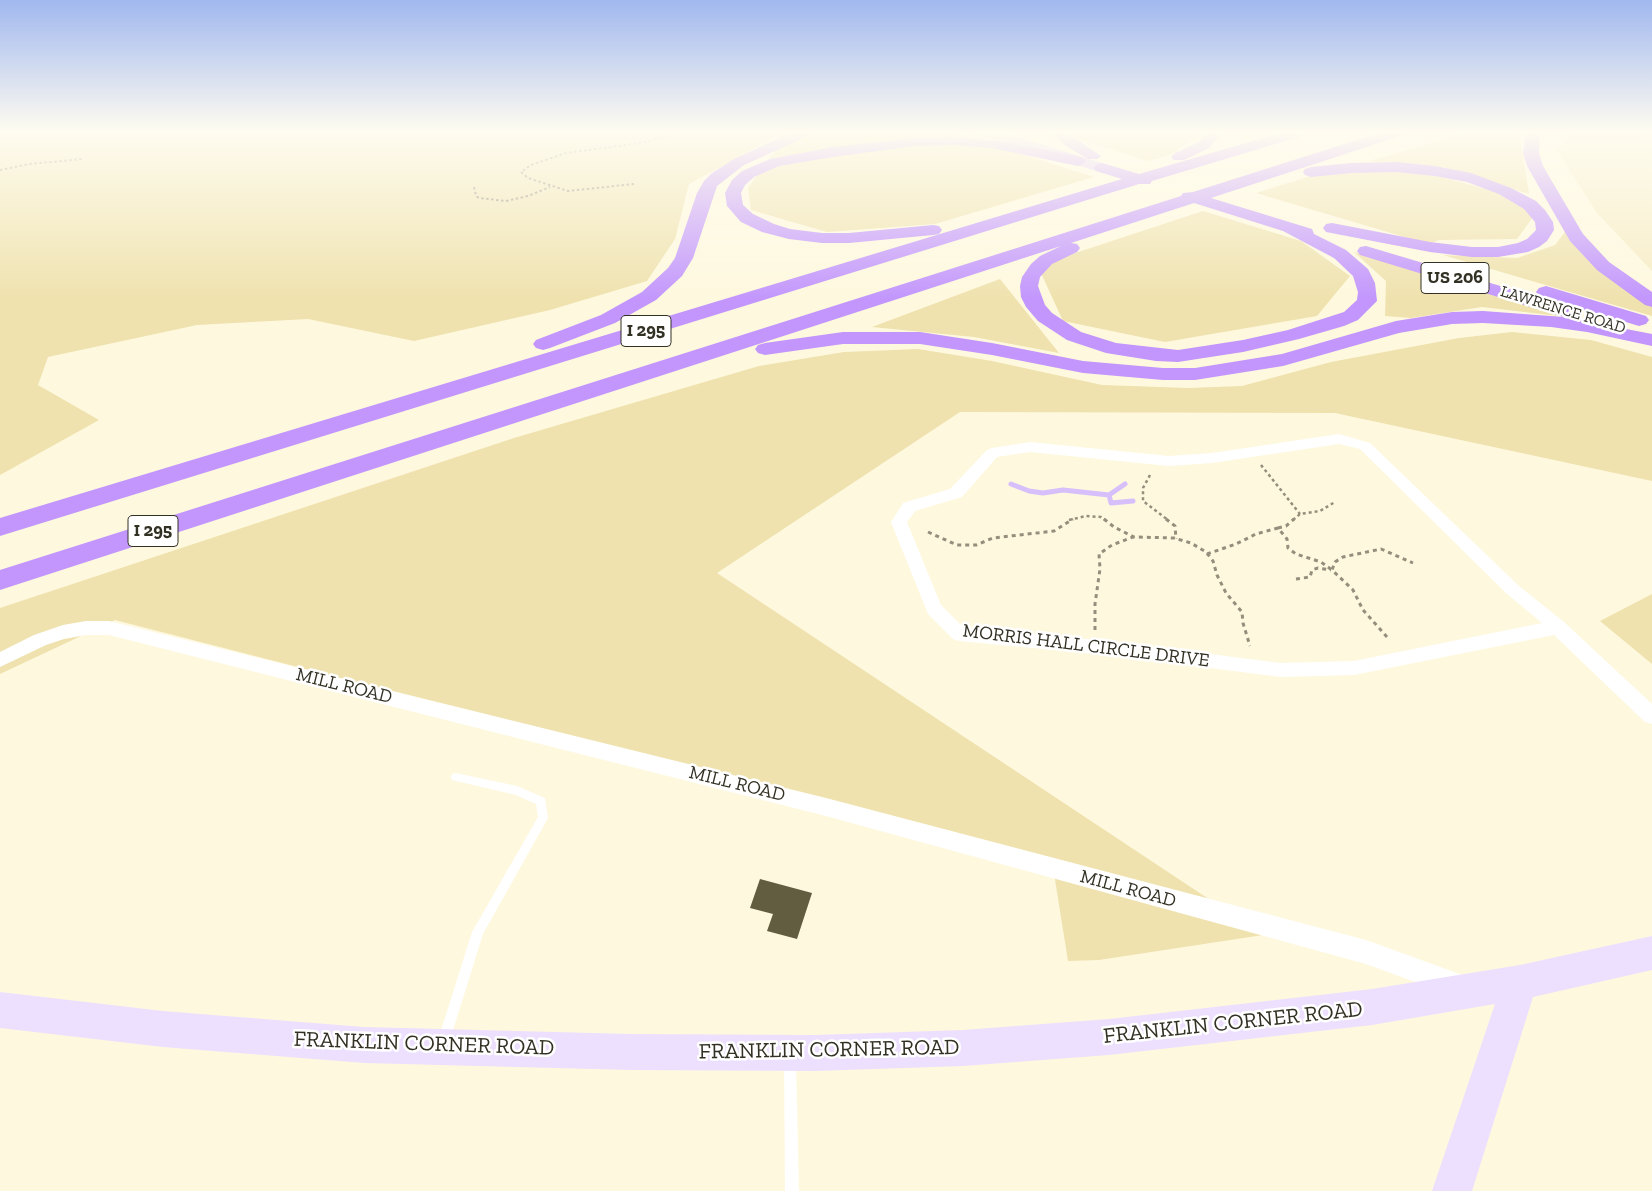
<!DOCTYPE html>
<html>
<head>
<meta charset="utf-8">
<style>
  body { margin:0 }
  canvas { display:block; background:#fef8de }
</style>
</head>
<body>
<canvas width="1652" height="1191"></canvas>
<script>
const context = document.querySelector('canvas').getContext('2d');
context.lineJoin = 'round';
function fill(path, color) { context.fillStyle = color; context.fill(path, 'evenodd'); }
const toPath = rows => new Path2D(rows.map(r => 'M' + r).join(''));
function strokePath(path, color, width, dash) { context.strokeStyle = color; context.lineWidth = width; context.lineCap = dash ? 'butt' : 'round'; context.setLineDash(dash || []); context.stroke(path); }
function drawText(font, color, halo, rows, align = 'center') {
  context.font = font + ' "Zilla Slab",serif'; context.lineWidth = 5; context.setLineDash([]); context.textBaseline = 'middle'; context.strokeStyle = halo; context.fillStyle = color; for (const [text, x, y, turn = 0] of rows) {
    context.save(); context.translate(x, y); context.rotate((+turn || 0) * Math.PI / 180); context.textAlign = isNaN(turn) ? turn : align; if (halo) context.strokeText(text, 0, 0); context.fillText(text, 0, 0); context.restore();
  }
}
fill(toPath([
  [1573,133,1652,133,1652,271,1597,213,1557,151]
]), '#f6ecc5');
fill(toPath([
  [0,133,782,133,689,184,675,239,647,281,550,310,414,341,308,319,197,325,48,357,38,385,99,420,0,475],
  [808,133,955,133,1094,177,935,224,827,232,751,210,748,188,777,148],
  [1074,133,1201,133,1176,151,1180,152,1148,161,1078,139],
  [1467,133,1519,133,1529,194,1443,167,1369,161],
  [1573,133,1652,133,1652,134,1633,140,1567,140],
  [1416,170,1508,195,1533,217,1517,239,1439,240,1428,244,1256,193,1323,172],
  [1203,211,1301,241,1350,276,1317,316,1165,342,1063,321,1041,273,1048,262],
  [1565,232,1584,256,1615,282,1652,306,1652,316,1443,255,1517,258,1555,245],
  [1354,252,1567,317,1482,307,1411,318,1385,316,1386,281],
  [1000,279,1059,353,974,337,872,327],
  [1512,332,1591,340,1652,357,1652,481,1335,413,960,412,717,573,1263,935,1099,960,1068,961,1052,861,115,620,0,674,0,608,514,438,759,366,844,352,918,349,992,361,1102,385,1188,388,1242,386,1331,362,1459,338],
  [1652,594,1652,664,1600,621]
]), '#efe2ae');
strokePath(toPath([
  [1011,484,1029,491,1043,493,1063,490,1109,495,1125,484],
  [1109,495,1111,503,1133,501]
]), '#d6bffa', 5);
fill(toPath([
  [760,879,812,893,797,939,767,931,773,914,750,908]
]), '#625c40');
strokePath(toPath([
  [0,170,29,164,83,159],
  [634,184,568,191,528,178,521,172,531,165,566,153,641,143,679,133],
  [474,187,476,196,479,198,506,201,528,196,550,187]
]), '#938f7c', 2, [2.5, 2.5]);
strokePath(toPath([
  [1261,465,1300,514],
  [1150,475,1143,488,1143,501,1168,520],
  [1069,520,1086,516,1101,517,1105,520],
  [1293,520,1300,514,1320,511,1335,502]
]), '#938f7c', 2.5, [3, 3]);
strokePath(toPath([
  [1104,519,1114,527,1134,537,1174,538,1191,543,1206,552,1213,561,1217,575,1226,593,1242,612,1243,623,1250,646],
  [1166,519,1175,526,1176,539],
  [1278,528,1286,526,1294,519],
  [928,532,957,545,976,545,993,538,1054,531,1073,519],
  [1207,554,1236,544,1256,534,1278,528,1287,539,1288,548,1296,554,1321,562,1332,570],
  [1296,579,1310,577,1312,570,1318,568,1331,570],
  [1095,630,1095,604,1100,569,1099,554,1112,545,1133,537],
  [1387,637,1363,610,1353,590,1332,570,1335,562,1343,557,1381,549,1413,563]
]), '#938f7c', 3, [4, 4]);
fill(toPath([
  [456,773,517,786,545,798,548,818,483,934,450,1040,448,1044,444,1046,440,1044,438,1040,472,932,538,817,536,804,516,795,452,780,451,777,452,774,456,773],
  [790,1054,795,1055,796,1060,799,1191,785,1191,784,1060,785,1055,790,1054]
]), '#fff');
fill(toPath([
  [1339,434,1370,443,1519,586,1564,622,1652,704,1652,724,1645,722,1554,635,1354,675,1281,677,1107,655,959,641,953,639,928,614,891,522,903,503,950,489,987,450,992,448,1030,442,1169,456,1212,453,1339,434],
  [1339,444,1360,449,1507,594,1542,623,1354,661,1281,663,1107,641,964,628,941,605,907,522,915,511,962,497,997,457,1030,452,1169,466,1212,463,1339,444],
  [86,621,109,621,826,798,1366,940,1468,977,1471,986,1468,995,1459,998,1366,964,826,816,109,635,86,635,64,639,46,645,0,667,0,652,34,635,63,625,86,621]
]), '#fff');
fill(toPath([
  [1652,936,1652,970,1533,997,1472,1191,1432,1191,1495,1004,1372,1025,1109,1055,963,1066,815,1071,631,1070,364,1063,163,1047,0,1028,0,992,163,1011,364,1027,631,1034,815,1035,963,1030,1109,1019,1372,989,1520,965,1652,936]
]), '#ede0fe');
fill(toPath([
  [981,133,1005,133,1108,165,1110,168,1108,171,1096,171,983,136,981,133]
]), '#dac0fe');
fill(toPath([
  [790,133,810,133,808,136,744,165,717,186,693,258,682,276,656,300,615,323,550,348,543,350,536,348,533,344,536,340,601,315,642,292,668,268,675,258,697,193,704,181,712,173,734,159,790,133],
  [1052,133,1068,133,1101,156,1098,159,1088,159,1066,146,1052,133],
  [1206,133,1221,133,1209,148,1184,160,1174,160,1171,157,1174,154,1199,142,1206,133],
  [1280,133,1304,133,1302,136,1152,181,1150,184,1139,184,0,536,0,518,1122,179,1096,171,1094,168,1096,165,1102,163,1139,174,1280,133],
  [1379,133,1402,133,1400,136,1211,198,1312,229,1314,234,1346,250,1368,269,1375,283,1377,301,1358,320,1344,326,1299,339,1243,352,1178,362,1156,361,1106,353,1067,340,1038,321,1026,307,1021,297,1020,286,1022,277,1031,264,1040,256,1061,246,0,590,0,570,1181,196,1183,193,1193,192,1379,133],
  [1194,203,1283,231,1334,258,1353,276,1358,292,1357,300,1344,312,1288,330,1243,340,1178,350,1116,343,1081,332,1052,313,1045,305,1038,286,1040,277,1052,264,1077,252,1080,248,1077,244,1071,243,1194,203],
  [1526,133,1540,133,1539,153,1543,166,1583,234,1609,262,1652,292,1652,307,1645,305,1597,270,1570,241,1527,166,1523,153,1526,133],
  [954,137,992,140,1078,156,1083,158,1086,161,1083,164,1078,166,992,148,954,145,915,146,833,157,779,166,754,177,745,185,741,193,743,205,753,214,774,224,790,229,822,233,849,233,933,225,939,226,942,230,939,234,933,235,849,243,822,243,789,239,762,232,741,222,727,206,725,193,732,180,742,171,770,159,833,147,915,138,954,137],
  [1396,162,1435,166,1471,173,1511,188,1536,201,1545,210,1553,222,1554,230,1547,241,1539,247,1528,252,1498,257,1472,257,1430,252,1326,232,1323,228,1326,224,1332,223,1430,242,1472,247,1498,247,1518,243,1527,239,1536,230,1535,222,1524,209,1499,194,1467,182,1435,176,1396,172,1351,173,1311,177,1305,175,1303,172,1305,169,1311,167,1351,163,1396,162],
  [1366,246,1571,307,1574,311,1571,315,1564,317,1652,334,1652,346,1587,332,1551,327,1483,323,1452,324,1399,333,1283,366,1195,380,1163,380,1083,373,992,355,920,344,843,344,765,355,758,353,755,349,758,345,765,343,843,332,920,332,992,343,1083,361,1163,368,1195,368,1282,354,1396,321,1452,312,1483,311,1564,317,1360,255,1357,251,1360,247,1366,246],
  [1546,286,1646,316,1649,320,1646,324,1639,326,1539,296,1536,292,1539,288,1546,286]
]), '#c296fd');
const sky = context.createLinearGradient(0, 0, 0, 300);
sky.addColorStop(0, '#a1b8ef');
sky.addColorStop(0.44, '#fffcf0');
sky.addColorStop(1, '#fffcf000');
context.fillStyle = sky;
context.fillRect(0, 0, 1652, 300);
drawText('16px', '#333024', '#fff', [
  ["LAWRENCE ROAD",1563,310,17]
]);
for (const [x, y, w] of [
  [1455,278,68],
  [646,331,50],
  [153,531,50]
]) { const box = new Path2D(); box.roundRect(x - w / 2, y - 15.5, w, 31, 4); context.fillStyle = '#fff'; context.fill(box); strokePath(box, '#333024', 1); }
drawText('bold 18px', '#333024', null, [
  ["US 206",1455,278],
  ["I 295",646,331],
  ["I 295",153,531]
]);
drawText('19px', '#333024', '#fff', [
  ["MORRIS HALL CIRCLE DRIVE",1086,646,7],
  ["MILL ROAD",344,686,14],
  ["MILL ROAD",737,784,14],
  ["MILL ROAD",1128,889,15]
]);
drawText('22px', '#333024', '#fff', [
  ["FRANKLIN CORNER ROAD",1233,1023,-6],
  ["FRANKLIN CORNER ROAD",424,1044,2],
  ["FRANKLIN CORNER ROAD",829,1050,-1]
]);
</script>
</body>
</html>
